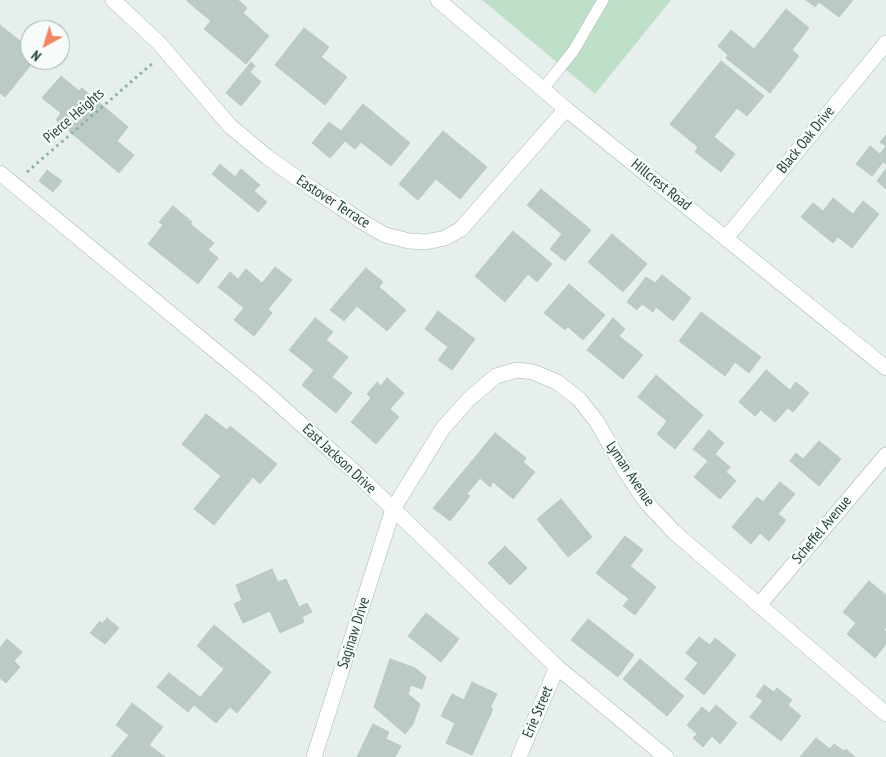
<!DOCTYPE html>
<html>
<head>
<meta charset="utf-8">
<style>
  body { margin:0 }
  #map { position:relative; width:886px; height:757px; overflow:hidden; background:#e6efeb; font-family:"PT Sans Narrow",sans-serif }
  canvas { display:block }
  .north { position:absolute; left:20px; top:20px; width:50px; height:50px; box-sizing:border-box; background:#f7fbf9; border:1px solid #a3b1ad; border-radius:50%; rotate:219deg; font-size:14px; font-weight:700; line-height:20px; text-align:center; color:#24423a }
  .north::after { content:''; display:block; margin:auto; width:18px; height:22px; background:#f4845f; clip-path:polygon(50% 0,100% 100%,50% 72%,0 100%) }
</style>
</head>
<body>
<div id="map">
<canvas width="886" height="757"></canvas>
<div class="north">N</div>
</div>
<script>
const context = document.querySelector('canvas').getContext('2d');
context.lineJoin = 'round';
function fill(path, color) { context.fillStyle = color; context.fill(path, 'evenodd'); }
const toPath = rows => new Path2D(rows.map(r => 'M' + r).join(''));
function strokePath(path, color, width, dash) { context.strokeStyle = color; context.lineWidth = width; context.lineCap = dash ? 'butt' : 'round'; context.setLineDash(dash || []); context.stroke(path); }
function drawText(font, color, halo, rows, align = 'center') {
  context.font = font + ' "PT Sans Narrow",sans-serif'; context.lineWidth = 4.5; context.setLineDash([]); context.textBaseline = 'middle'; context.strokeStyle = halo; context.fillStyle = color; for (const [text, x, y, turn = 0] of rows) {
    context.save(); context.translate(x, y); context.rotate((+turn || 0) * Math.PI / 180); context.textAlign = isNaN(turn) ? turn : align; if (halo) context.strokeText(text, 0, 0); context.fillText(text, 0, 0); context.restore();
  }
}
fill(toPath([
  [482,0,671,0,595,94]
]), '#bfe0c8');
const building = toPath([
  [188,0,238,0,247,8,243,13,269,36,246,64,204,29,211,21,187,1,188,0],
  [806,0,853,0,839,17,819,2,815,7,806,0],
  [786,9,809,28,792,50,799,56,770,93,726,58,728,55,718,46,731,30,754,49,786,9],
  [0,25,30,49,30,60,35,60,5,97,0,93,0,25],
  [304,28,329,47,321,57,347,77,325,105,275,65,304,28],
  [721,61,764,96,747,116,737,108,714,137,735,154,721,172,695,152,698,147,670,124,721,61],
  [251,62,255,66,250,72,261,82,241,106,226,93,251,62],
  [61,76,79,91,82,88,128,127,117,141,134,155,119,173,56,120,61,113,42,98,61,76],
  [363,104,410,143,391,166,361,142,355,149,345,141,330,158,312,143,329,122,341,131,363,104],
  [443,131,487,167,460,199,436,179,418,200,399,184,443,131],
  [886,135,886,164,883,162,872,176,856,164,870,146,880,154,886,146,880,142,886,135],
  [220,164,235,177,241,169,260,185,254,191,267,202,258,212,212,174,220,164],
  [886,169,886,189,877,181,886,169],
  [47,170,62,181,53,192,39,181,47,170],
  [541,189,591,230,565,261,550,249,562,234,527,205,541,189],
  [833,198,853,214,863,201,879,214,852,248,838,237,833,243,801,217,813,203,823,211,833,198],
  [173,206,192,222,190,224,214,243,208,250,218,258,198,284,148,244,163,225,159,222,173,206],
  [513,231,552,264,537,282,528,274,505,302,475,276,513,231],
  [612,234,647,264,623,292,588,262,612,234],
  [275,267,292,280,268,309,272,313,254,336,234,320,244,308,218,287,230,272,238,279,246,269,262,283,275,267],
  [366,268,383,282,379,287,406,310,387,331,357,306,344,321,330,310,366,268],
  [662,275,691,298,673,321,656,307,653,312,642,304,637,310,627,302,646,277,655,283,662,275],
  [569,284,605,315,583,340,568,327,565,330,544,313,569,284],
  [438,311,475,339,452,370,438,360,448,347,425,329,438,311],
  [701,312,761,357,749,373,735,362,725,376,679,341,701,312],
  [315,318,333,332,326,340,348,357,332,377,352,393,336,413,302,385,314,370,289,350,315,318],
  [613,318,625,329,619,336,643,355,623,379,587,350,613,318],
  [766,370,790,390,796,382,809,393,793,412,788,408,775,422,761,410,755,416,739,402,766,370],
  [656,375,703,415,675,449,657,434,667,421,638,397,656,375],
  [387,378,404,393,390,409,399,417,376,444,351,422,371,398,367,394,377,382,381,386,387,378],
  [206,414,227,430,230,426,277,464,260,484,253,477,214,525,194,509,221,476,182,444,206,414],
  [709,430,724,443,715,454,730,467,726,472,736,481,720,499,694,477,708,461,693,449,709,430],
  [495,433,526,458,523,462,535,472,513,499,493,482,490,487,480,478,467,494,470,496,450,521,433,508,495,433],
  [819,441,841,459,819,486,790,461,796,453,803,459,819,441],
  [780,482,795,494,778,514,786,520,769,541,760,533,751,544,732,527,757,497,763,502,780,482],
  [561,499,592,537,568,557,537,519,561,499],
  [625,536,643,550,630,566,656,587,635,615,623,606,629,599,596,573,625,536],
  [505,546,527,568,510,585,488,563,505,546],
  [272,569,278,582,286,579,299,607,307,603,312,612,302,617,304,622,280,633,270,611,243,623,234,604,242,600,236,585,272,569],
  [869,581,886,595,886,627,884,630,886,632,886,644,875,658,847,634,856,623,843,612,869,581],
  [426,613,459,639,441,662,408,636,426,613],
  [107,618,119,628,105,644,90,633,100,621,102,624,107,618],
  [588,619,634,655,618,677,571,640,588,619],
  [214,625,271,672,237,713,230,707,216,723,194,705,224,669,197,646,214,625],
  [699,637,710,645,715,638,736,655,704,695,685,679,698,663,686,653,699,637],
  [7,639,22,652,14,661,20,667,6,683,0,678,0,648,7,639],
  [390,659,415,668,426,677,422,689,411,685,408,694,420,704,413,724,405,734,374,707,390,659],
  [640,659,684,696,667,716,623,679,640,659],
  [169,673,200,697,188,712,157,687,169,673],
  [472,682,497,694,490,708,493,709,472,755,446,743,455,723,441,716,452,694,464,700,472,682],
  [764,685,774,692,777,688,792,700,788,705,801,716,781,741,750,717,763,701,756,696,764,685],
  [132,703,163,727,149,745,165,757,111,757,129,735,116,725,132,703],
  [716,705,737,723,720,744,712,736,703,747,693,738,697,734,687,725,702,707,709,713,716,705],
  [373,724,389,732,386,739,401,746,395,757,357,757,373,724],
  [816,738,830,749,834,744,844,751,846,749,855,757,800,757,816,738]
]);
fill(building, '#bbcac4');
strokePath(building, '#b8c9c2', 1);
const lane = toPath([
  [543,89,574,50,603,0]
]);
const street = toPath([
  [113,0,159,43,230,126,267,157,314,190,366,224,385,235,409,241,426,242,445,238,461,229,566,109],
  [0,173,263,390,358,475,557,667,666,757],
  [759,605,886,455],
  [314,757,393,509,443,428,469,399,496,376,517,370,533,372,557,382,579,399,597,422,624,469,646,502,674,532,886,714],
  [519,757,557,667]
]);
const secondary = toPath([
  [438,0,566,109,886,368],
  [726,238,886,43]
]);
strokePath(lane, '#a8b8b2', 12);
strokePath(street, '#a8b8b2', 16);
strokePath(secondary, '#a4bbb3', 16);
strokePath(toPath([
  [27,172,154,62]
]), '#86b3a5', 3, [2.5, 4]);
strokePath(lane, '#fff', 11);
strokePath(street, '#fff', 15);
strokePath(secondary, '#fff', 15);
drawText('15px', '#24423a', '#f7fbf9', [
  ["Pierce Heights",74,116,-41],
  ["Black Oak Drive",806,140,-51],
  ["Hillcrest Road",661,185,39],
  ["Eastover Terrace",333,202,33],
  ["East Jackson Drive",339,459,43],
  ["Lyman Avenue",630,474,56],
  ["Scheffel Avenue",822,530,-50],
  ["Saginaw Drive",354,633,-72],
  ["Erie Street",538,712,-67]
]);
</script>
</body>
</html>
